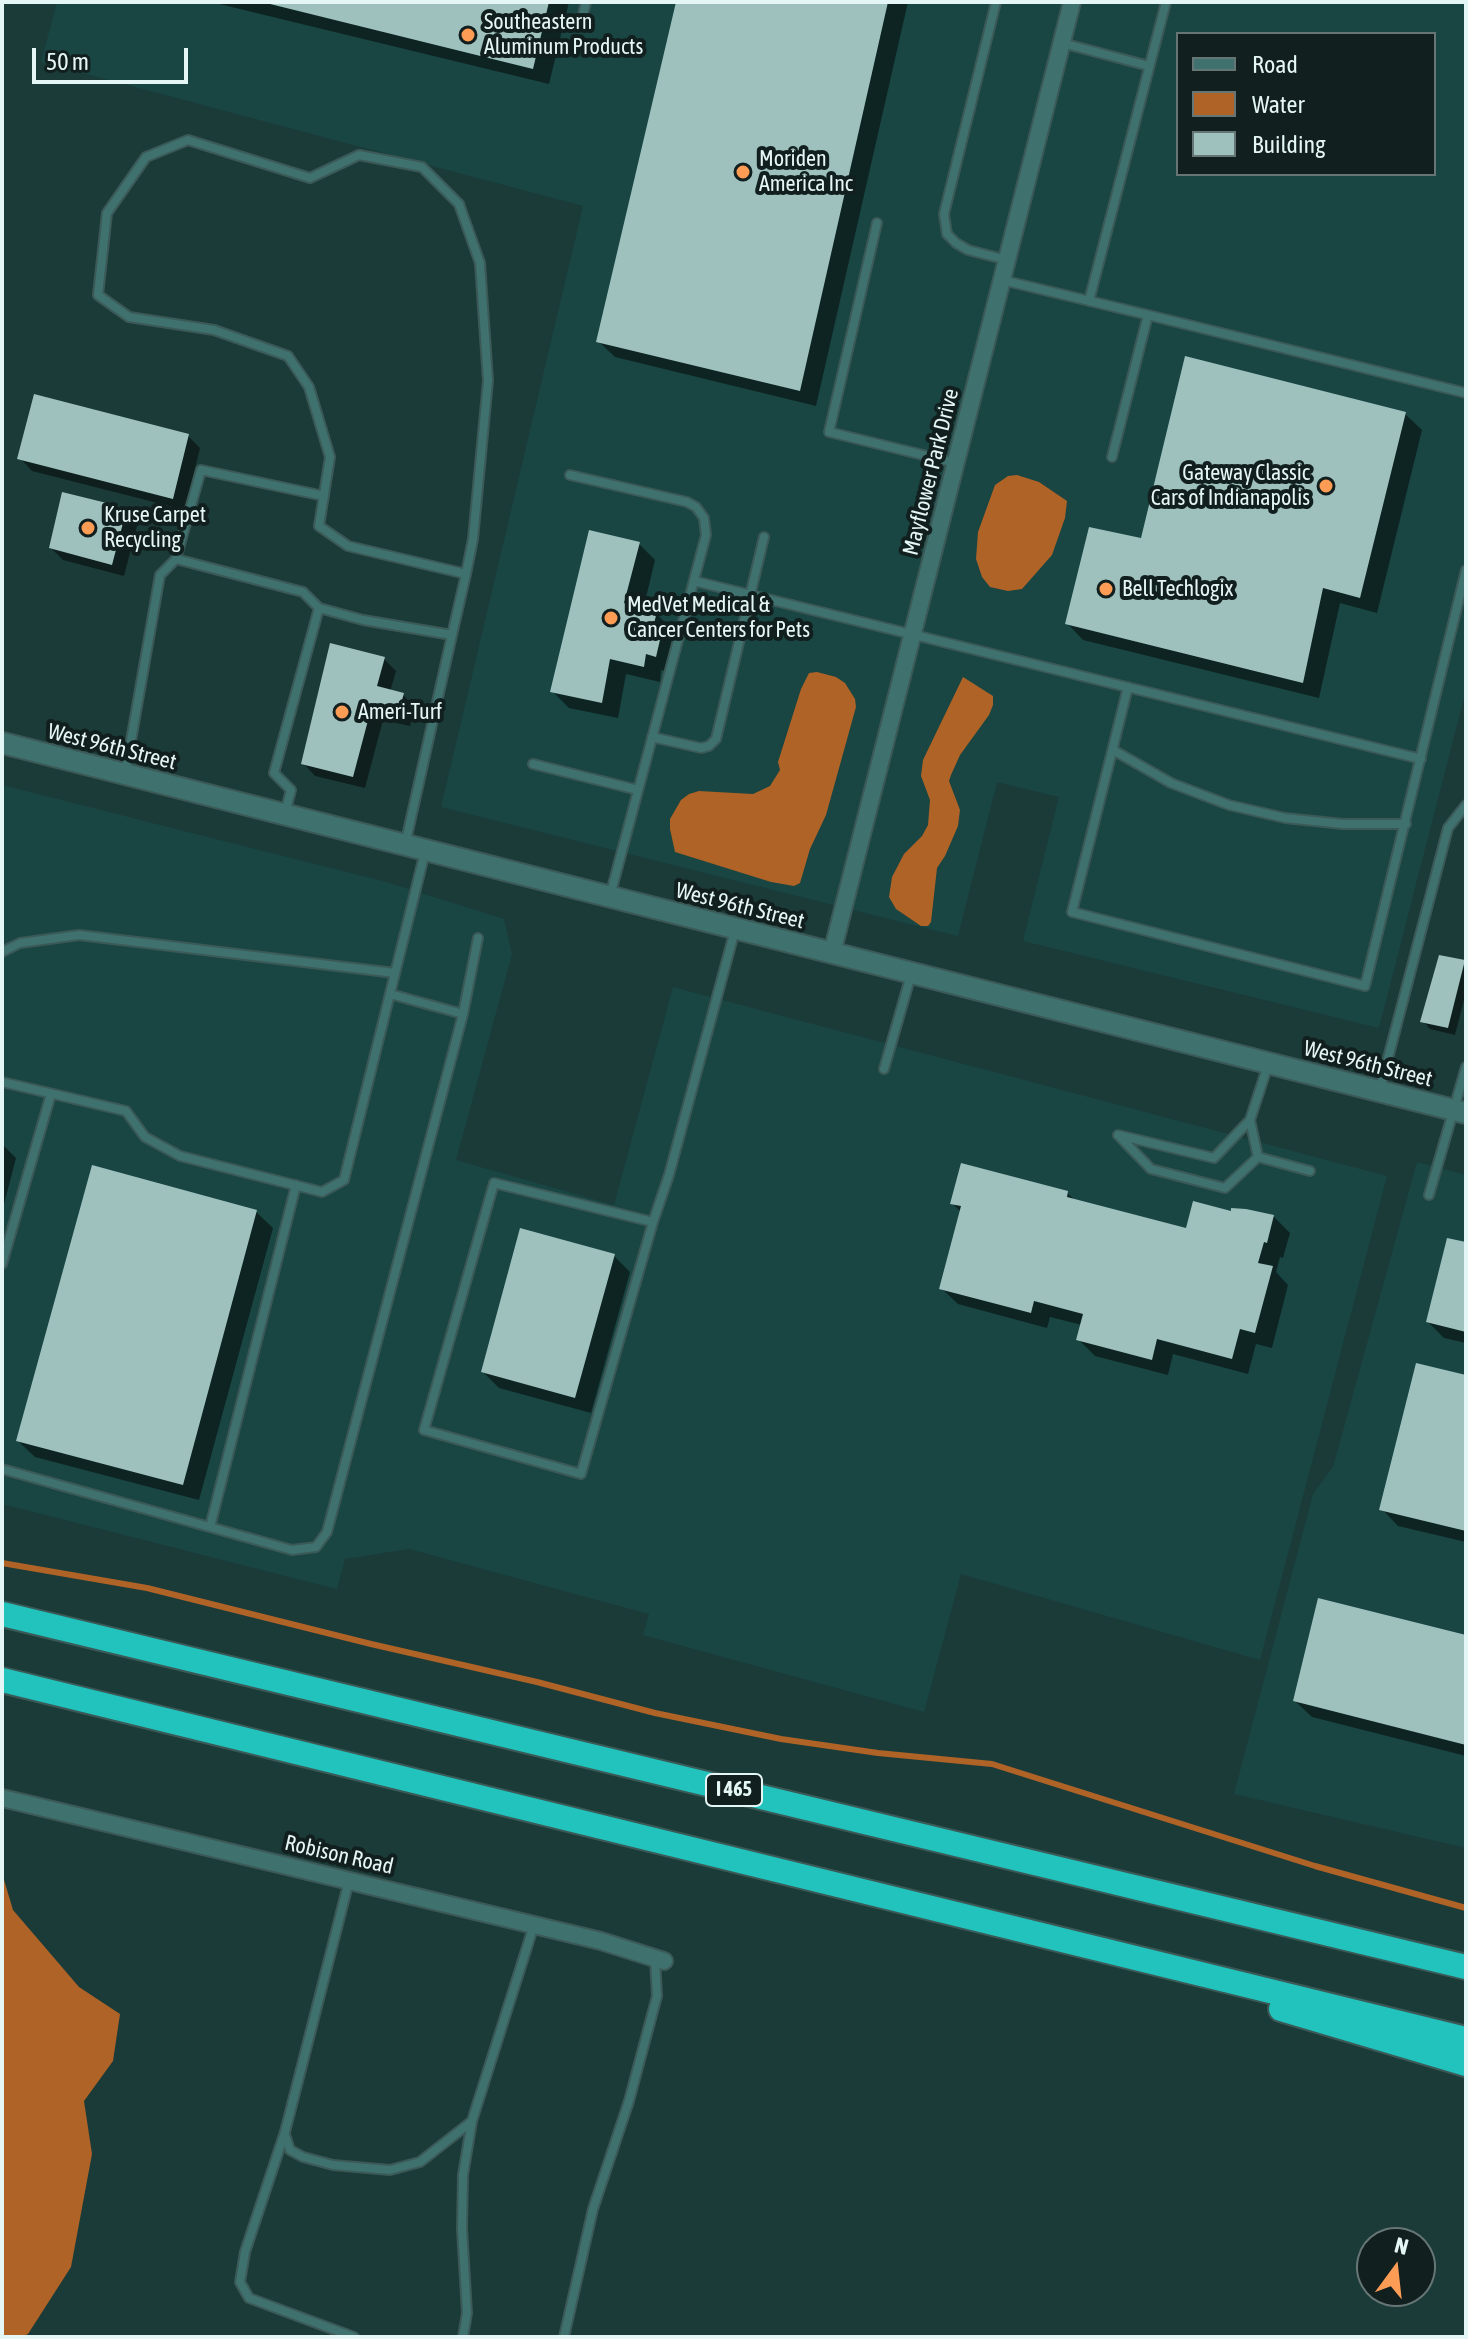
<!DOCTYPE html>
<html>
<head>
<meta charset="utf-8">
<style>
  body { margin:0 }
  #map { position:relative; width:1468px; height:2339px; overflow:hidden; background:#1b3b39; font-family:"Asap Condensed",sans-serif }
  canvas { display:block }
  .frame { position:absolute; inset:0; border:4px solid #e4f6f5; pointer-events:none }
  .legend { position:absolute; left:1176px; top:32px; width:260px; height:144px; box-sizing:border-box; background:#121f1f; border:2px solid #667575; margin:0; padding:10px 14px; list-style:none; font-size:24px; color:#e4f6f5 }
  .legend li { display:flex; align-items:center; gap:16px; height:40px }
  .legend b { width:40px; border:2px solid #667575 }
  .north { position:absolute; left:1356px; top:2227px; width:80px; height:80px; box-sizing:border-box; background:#121f1f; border:2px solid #667575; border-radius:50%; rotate:15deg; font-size:22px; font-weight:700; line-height:32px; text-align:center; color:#e4f6f5 }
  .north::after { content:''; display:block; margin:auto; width:28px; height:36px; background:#fd9c55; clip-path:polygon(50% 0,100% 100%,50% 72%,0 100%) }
  .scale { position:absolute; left:32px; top:48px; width:156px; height:36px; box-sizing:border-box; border:4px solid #e4f6f5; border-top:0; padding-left:10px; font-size:24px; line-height:28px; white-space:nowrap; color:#e4f6f5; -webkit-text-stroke:6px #121f1f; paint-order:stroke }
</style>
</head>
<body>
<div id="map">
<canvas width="1468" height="2339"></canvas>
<div class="frame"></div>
<ul class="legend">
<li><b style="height:10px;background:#3f716e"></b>Road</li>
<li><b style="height:22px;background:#af6326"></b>Water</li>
<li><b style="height:22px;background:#9ec1be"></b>Building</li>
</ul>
<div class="north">N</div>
<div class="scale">50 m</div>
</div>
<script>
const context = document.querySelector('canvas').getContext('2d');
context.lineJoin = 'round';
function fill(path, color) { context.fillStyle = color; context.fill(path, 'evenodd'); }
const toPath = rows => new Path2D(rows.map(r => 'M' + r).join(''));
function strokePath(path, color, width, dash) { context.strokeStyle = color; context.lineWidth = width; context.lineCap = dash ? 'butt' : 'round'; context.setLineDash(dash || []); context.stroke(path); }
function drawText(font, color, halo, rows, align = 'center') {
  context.font = font + ' "Asap Condensed",sans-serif'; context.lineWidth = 8; context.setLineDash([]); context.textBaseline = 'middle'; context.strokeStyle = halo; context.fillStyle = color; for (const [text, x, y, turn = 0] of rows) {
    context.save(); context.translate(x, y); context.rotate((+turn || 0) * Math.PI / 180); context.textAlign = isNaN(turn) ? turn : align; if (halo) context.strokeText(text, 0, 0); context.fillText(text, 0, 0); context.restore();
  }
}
fill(toPath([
  [57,2,1466,2,1466,690,1379,1028,1023,941,1059,797,997,782,958,936,441,807,583,206,41,62],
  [1178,34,1434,34,1434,174,1178,174],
  [2,785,386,882,504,919,512,954,456,1160,614,1205,673,987,1387,1176,1260,1660,961,1574,924,1712,643,1635,649,1614,409,1549,345,1559,337,1589,2,1504],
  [1417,1162,1466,1175,1466,1848,1234,1794,1313,1494,1333,1467]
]), '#194542');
fill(toPath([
  [1017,475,1039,482,1067,501,1065,518,1052,555,1022,589,1008,591,990,587,982,577,976,559,978,532,995,485,1008,476],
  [817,672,836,677,845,683,855,699,856,707,826,815,810,849,800,883,794,886,771,882,675,852,670,829,670,819,681,800,689,794,699,791,753,794,770,786,780,770,778,762,801,689,809,673],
  [963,677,993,696,993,705,989,715,960,755,951,775,949,781,960,810,958,826,945,856,937,868,931,922,928,926,921,926,896,909,889,897,892,877,904,854,922,836,928,825,930,800,921,776,923,760],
  [2,1873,13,1910,79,1987,120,2014,113,2061,84,2101,92,2154,71,2267,28,2334,21,2337,2,2337]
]), '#af6326');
fill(toPath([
  [211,2,569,2,549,84],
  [678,2,908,2,816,406,615,357,598,341],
  [1405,414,1422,430,1377,613,1340,603,1319,698,1083,640,1067,623,1142,541],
  [188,436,200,448,185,510,32,471,20,458],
  [126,510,138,522,124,576,63,560,51,548],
  [639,544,655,560,643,610,656,613,672,630,670,637,678,645,672,672,661,670,660,682,626,674,618,718,569,708,552,691],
  [384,659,396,671,390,692,403,695,415,707,410,726,383,720,365,788,315,776,303,763],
  [1464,962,1466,965,1466,992,1455,1035,1430,1029,1423,1021],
  [2,1144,16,1158,2,1212],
  [1067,1193,1076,1201,1188,1230,1232,1214,1274,1217,1290,1233,1283,1258,1280,1257,1276,1272,1288,1285,1272,1348,1256,1344,1248,1374,1173,1354,1168,1375,1095,1356,1078,1339,1082,1325,1050,1317,1047,1328,958,1304,941,1288,961,1212,952,1203],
  [256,1212,273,1228,199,1500,35,1457,18,1441],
  [1466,1244,1466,1343,1444,1338,1428,1322],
  [614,1256,630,1272,591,1413,499,1388,483,1372],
  [1466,1377,1466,1542,1398,1526,1382,1509],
  [1466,1637,1466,1756,1312,1717,1295,1701]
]), '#0007');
strokePath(toPath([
  [2,1563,147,1588,371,1644,537,1682,655,1713,781,1739,878,1753,992,1764,1315,1866,1466,1908]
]), '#af6326', 6);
fill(toPath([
  [262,2,549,2,533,69],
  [676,2,888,2,800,391,596,342],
  [1185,356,1406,412,1360,598,1323,588,1303,683,1065,624,1089,527,1141,538],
  [34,394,189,434,173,499,17,459],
  [62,492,127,508,112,565,49,548],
  [589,530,640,542,624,603,657,611,654,624,663,627,656,657,646,654,644,667,610,659,602,703,550,692],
  [330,643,385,657,377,686,404,693,398,715,371,709,353,777,301,764],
  [1439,955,1465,960,1448,1028,1420,1022],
  [961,1163,1068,1191,1067,1197,1186,1228,1193,1201,1231,1211,1231,1208,1246,1209,1274,1215,1267,1243,1264,1242,1258,1263,1273,1266,1255,1333,1240,1329,1232,1359,1157,1339,1152,1360,1076,1340,1083,1314,1034,1301,1031,1313,939,1289,961,1206,950,1204],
  [92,1165,257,1210,183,1485,16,1441],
  [520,1228,615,1254,575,1398,481,1372],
  [1447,1238,1466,1242,1466,1332,1426,1322],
  [1416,1363,1466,1375,1466,1531,1379,1510],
  [1318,1598,1466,1635,1466,1745,1293,1701]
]), '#9ec1be');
const service = toPath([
  [996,2,944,214,947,234,956,243,968,250,1007,260],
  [581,23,586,2],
  [1062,43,1149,66],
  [877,223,829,432,956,463],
  [1002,280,1148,315,1112,457],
  [1089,301,1166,2],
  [1148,315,1466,393],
  [570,475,687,502,696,507,704,518,706,535,610,896],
  [176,559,201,470,324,496],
  [694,581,1421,759],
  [1128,687,1072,912,1365,986,1466,570],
  [652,737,701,748,709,746,716,739,764,537],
  [1113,750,1171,783,1229,805,1285,818,1343,824,1406,824],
  [533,764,638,790],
  [125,775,160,575,176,559,303,592,319,608,363,620,452,635],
  [285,813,291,790,274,773,319,608],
  [405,845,452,635,466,574,473,539,488,381,480,263,459,204,422,167,359,155,310,178,188,140,146,157,107,213,98,295,129,317,214,330,288,356,309,387,330,457,319,526,348,546,466,574],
  [2,952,20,943,79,935,395,973],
  [463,1014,478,938],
  [884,1069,911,975],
  [2,1082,126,1111,145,1137,180,1156,322,1192,344,1180,425,852],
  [1380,1089,1448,828,1466,805],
  [1250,1120,1258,1157],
  [1118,1135,1214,1158,1250,1120,1268,1065],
  [1120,1137,1151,1169,1225,1188,1258,1157],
  [1258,1157,1310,1171],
  [1429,1195,1466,1067],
  [653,1222,581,1474,424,1430,494,1183,653,1222,669,1175,735,930],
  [2,1264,51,1094],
  [2,1469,292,1550,316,1547,327,1532,463,1014,390,994],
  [210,1527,296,1185],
  [349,1881,285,2132,245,2252,240,2282,249,2298,354,2337],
  [285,2135,290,2150,303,2157,333,2165,390,2170,420,2162,471,2122],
  [463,2337,467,2313,462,2229,463,2175,472,2121,534,1925],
  [564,2337,593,2209,629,2101,657,1996,655,1959]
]);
const minor = toPath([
  [832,953,1072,2],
  [2,1798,601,1941,664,1961]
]);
const tertiary = toPath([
  [2,743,1466,1113]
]);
const motorway = toPath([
  [2,1614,1466,1967],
  [2,1680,1466,2039],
  [1281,2009,1466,2064]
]);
strokePath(service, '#3b5957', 12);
strokePath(minor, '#3b5957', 20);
strokePath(tertiary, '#3b5957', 24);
strokePath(motorway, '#3b5957', 28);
strokePath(service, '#3f716e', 8);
strokePath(minor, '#3f716e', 16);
strokePath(tertiary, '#3f716e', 20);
strokePath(motorway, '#21c3bc', 24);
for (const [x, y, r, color] of [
  [468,35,8,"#fd9c55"],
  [743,172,8,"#fd9c55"],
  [1326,486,8,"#fd9c55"],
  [88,528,8,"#fd9c55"],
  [1106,589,8,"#fd9c55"],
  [611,618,8,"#fd9c55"],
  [342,712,8,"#fd9c55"]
]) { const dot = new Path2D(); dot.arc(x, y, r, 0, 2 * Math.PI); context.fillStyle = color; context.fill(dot); strokePath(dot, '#121f1f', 3); }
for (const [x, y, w] of [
  [734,1790,56]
]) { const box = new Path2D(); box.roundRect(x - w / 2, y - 16, w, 32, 6); context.fillStyle = '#121f1f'; context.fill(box); strokePath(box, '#e4f6f5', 2); }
drawText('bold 20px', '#e4f6f5', null, [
  ["I 465",734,1790]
]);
drawText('22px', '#e4f6f5', '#121f1f', [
  ["Southeastern",484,22],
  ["Aluminum Products",484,47],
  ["Moriden",759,159],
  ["America Inc",759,184],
  ["Gateway Classic",1310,473,"right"],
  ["Cars of Indianapolis",1310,498,"right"],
  ["Kruse Carpet",104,515],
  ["Recycling",104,540],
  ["Bell Techlogix",1122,589],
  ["MedVet Medical &",627,605],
  ["Cancer Centers for Pets",627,630],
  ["Ameri-Turf",358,712]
], 'left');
drawText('22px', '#e4f6f5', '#121f1f', [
  ["Mayflower Park Drive",931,472,-76],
  ["West 96th Street",112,747,14],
  ["West 96th Street",740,906,14],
  ["West 96th Street",1368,1064,14],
  ["Robison Road",339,1855,13]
]);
</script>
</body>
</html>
